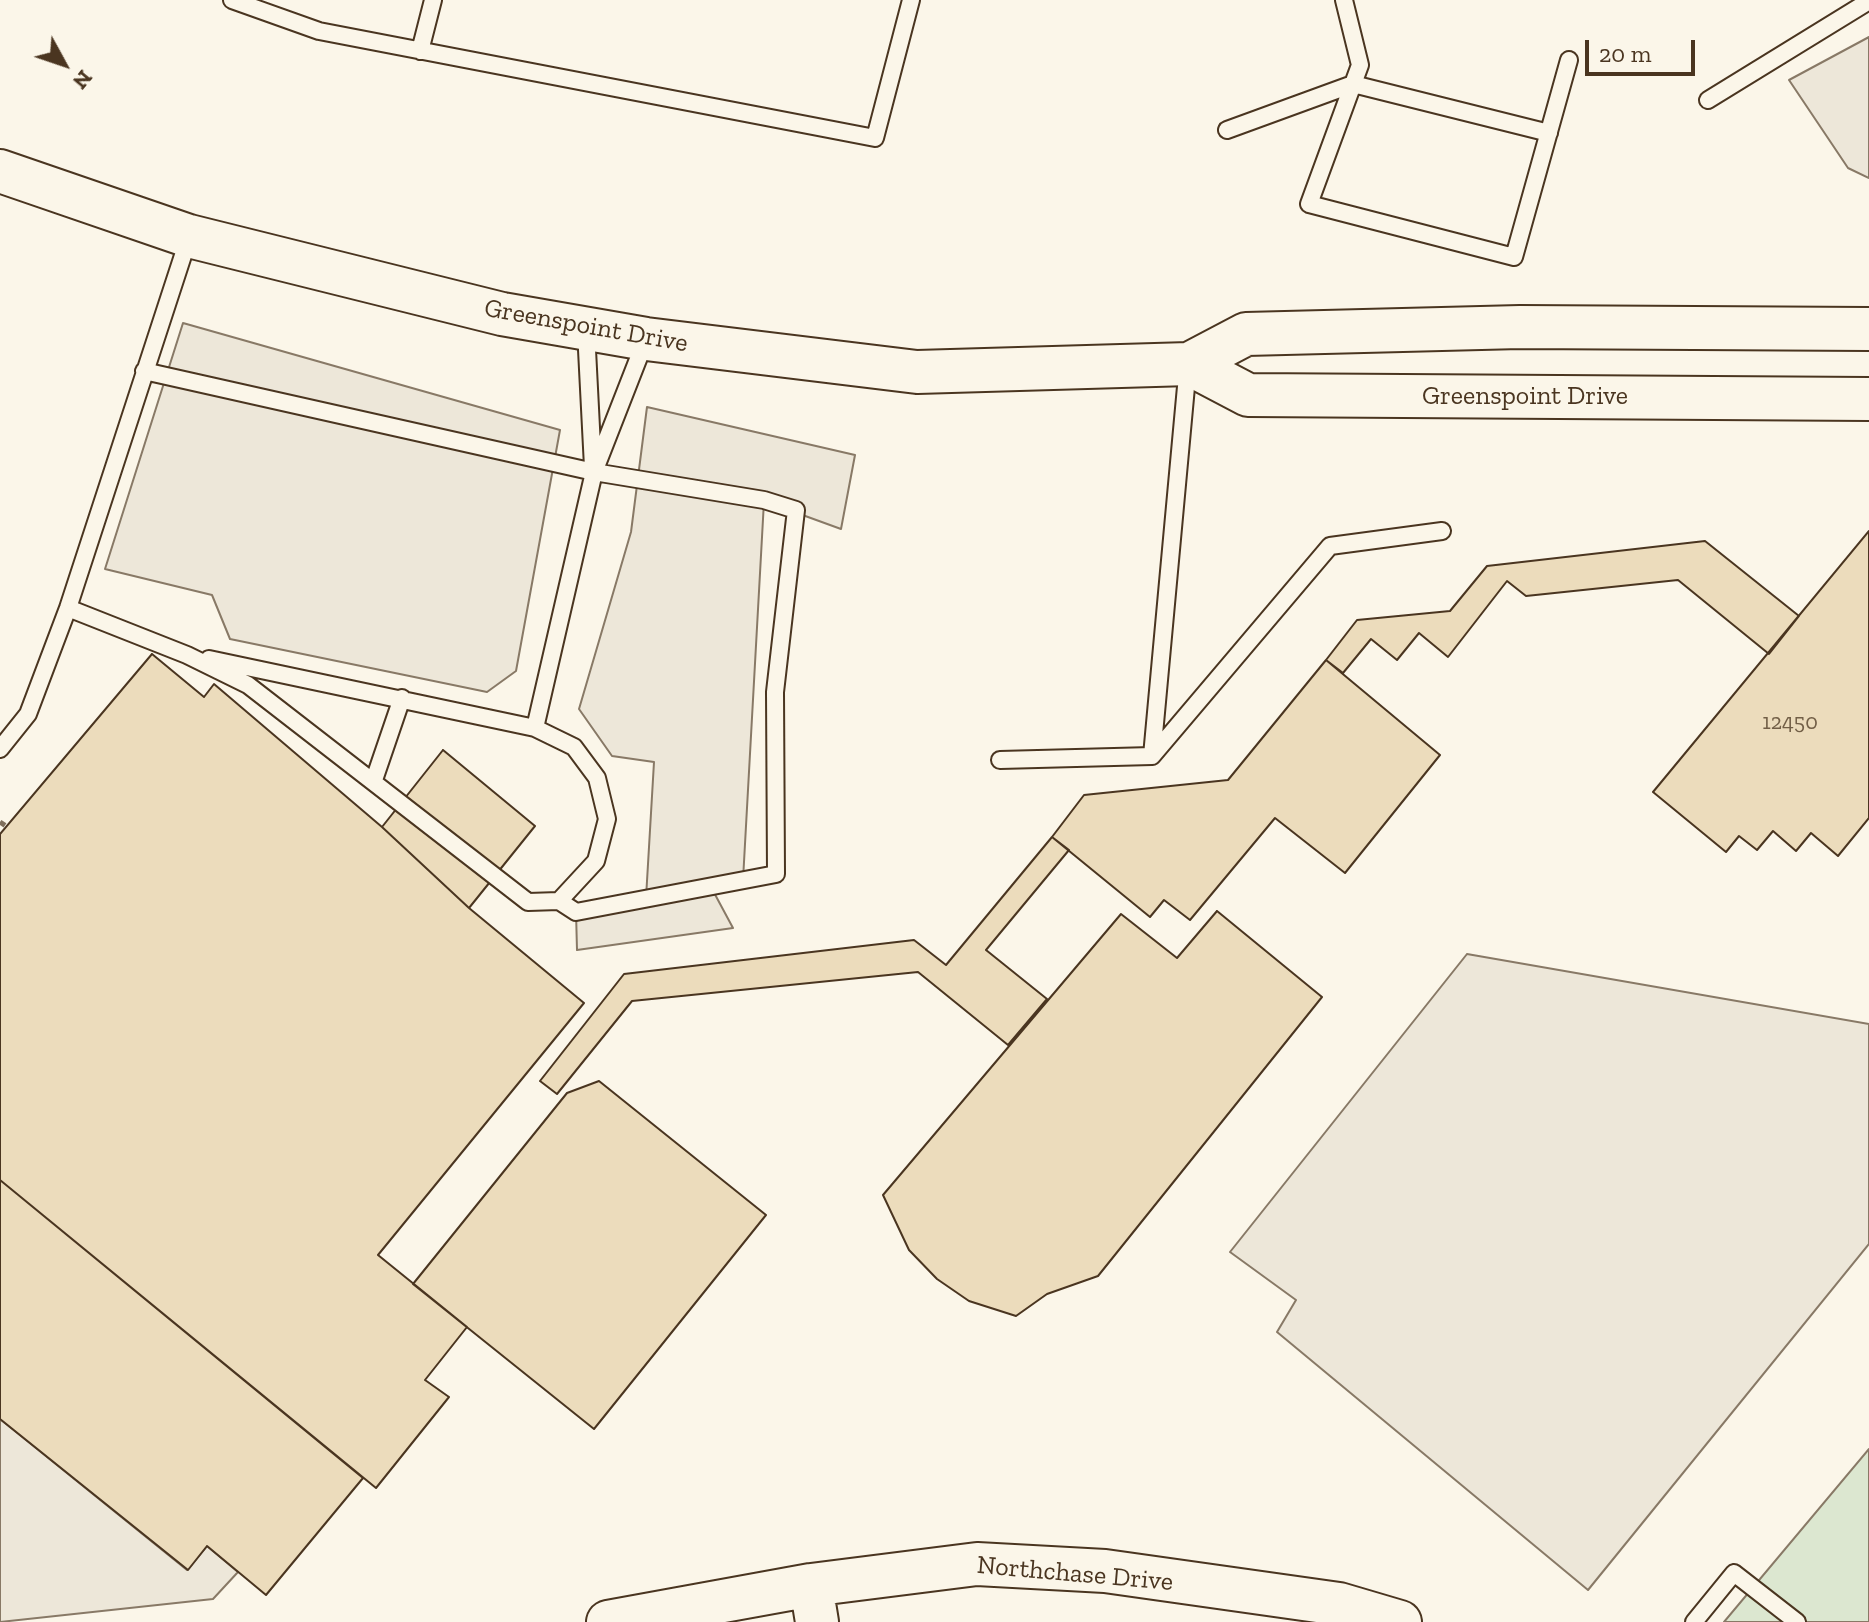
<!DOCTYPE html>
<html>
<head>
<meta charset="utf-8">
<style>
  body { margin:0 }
  #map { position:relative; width:1869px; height:1622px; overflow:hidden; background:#fbf6e9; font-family:"Zilla Slab",serif }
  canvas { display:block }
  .north { position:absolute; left:24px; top:24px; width:80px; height:80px; -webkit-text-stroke:6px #fbf6e9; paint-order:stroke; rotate:130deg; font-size:22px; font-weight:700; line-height:32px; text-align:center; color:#4a3520 }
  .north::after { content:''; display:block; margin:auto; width:28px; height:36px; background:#4a3520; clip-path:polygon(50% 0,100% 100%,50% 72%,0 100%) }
  .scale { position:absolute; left:1585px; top:40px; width:110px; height:36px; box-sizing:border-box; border:4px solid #4a3520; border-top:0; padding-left:10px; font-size:24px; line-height:28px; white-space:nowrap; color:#4a3520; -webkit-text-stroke:6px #fbf6e9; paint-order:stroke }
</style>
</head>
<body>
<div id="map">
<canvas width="1869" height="1622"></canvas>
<div class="north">N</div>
<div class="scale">20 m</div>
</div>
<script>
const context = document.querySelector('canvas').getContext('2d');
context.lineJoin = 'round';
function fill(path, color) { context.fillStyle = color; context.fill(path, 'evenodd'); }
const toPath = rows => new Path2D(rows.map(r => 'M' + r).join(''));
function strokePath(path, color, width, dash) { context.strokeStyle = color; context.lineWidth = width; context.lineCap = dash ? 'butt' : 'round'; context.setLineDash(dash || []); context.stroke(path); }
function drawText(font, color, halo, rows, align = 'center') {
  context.font = font + ' "Zilla Slab",serif'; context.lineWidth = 6; context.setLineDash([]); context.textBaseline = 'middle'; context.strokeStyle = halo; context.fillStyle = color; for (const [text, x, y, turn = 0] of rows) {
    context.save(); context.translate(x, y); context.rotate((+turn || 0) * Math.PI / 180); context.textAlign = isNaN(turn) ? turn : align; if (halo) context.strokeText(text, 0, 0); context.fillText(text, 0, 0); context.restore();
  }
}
const green = toPath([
  [1869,1449,1869,1622,1724,1622,1869,1449]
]);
fill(green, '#dce7d0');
strokePath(green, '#887966', 2);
const parking = toPath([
  [1869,37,1869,178,1848,168,1789,80,1869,37],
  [183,323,560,430,516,671,487,692,230,639,212,595,105,569,183,323],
  [647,407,855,455,841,529,764,501,743,880,711,887,733,928,577,950,576,912,646,898,654,762,612,756,579,709,631,532,647,407],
  [1467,954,1869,1024,1869,1244,1588,1590,1277,1332,1296,1300,1230,1252,1467,954],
  [0,1419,187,1570,207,1546,238,1572,213,1599,0,1622,0,1419]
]);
fill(parking, '#ede7d9');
strokePath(parking, '#887966', 2);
const building = toPath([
  [1869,531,1869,818,1838,856,1811,833,1796,851,1773,831,1757,850,1739,836,1726,852,1653,792,1869,531],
  [1705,541,1799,616,1769,654,1678,580,1526,596,1507,581,1448,657,1419,633,1397,660,1371,639,1343,673,1326,660,1357,620,1450,611,1487,566,1705,541],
  [152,654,204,697,214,684,382,827,469,908,584,1003,378,1255,467,1327,425,1380,449,1397,376,1488,0,1180,0,834,152,654],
  [1326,660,1440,755,1345,873,1275,818,1190,920,1164,900,1150,917,1052,837,1084,795,1228,780,1326,660],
  [443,750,535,826,469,908,382,827,443,750],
  [1052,837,1069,850,986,950,1047,999,1008,1045,918,972,632,1001,557,1094,540,1081,624,974,914,940,946,965,1052,837],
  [1217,911,1322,997,1098,1276,1047,1294,1016,1316,969,1301,937,1279,909,1250,883,1195,1121,914,1177,958,1217,911],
  [599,1081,766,1215,594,1429,413,1284,567,1093,599,1081],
  [0,1180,363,1478,266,1595,207,1546,188,1570,0,1419,0,1180]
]);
fill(building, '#ecdcbc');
strokePath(building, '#4a3520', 2);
const service = toPath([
  [232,0,319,31,875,138,911,0],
  [1344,0,1360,65,1309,204,1514,257,1569,60],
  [420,51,433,0],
  [1708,100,1869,1],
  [1227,130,1353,84,1549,133],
  [586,330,593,467],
  [68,608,187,655,248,685,528,902,559,901,576,912,776,874,775,692,796,510,764,500,594,472,144,371],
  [209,659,535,728,574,747,597,778,607,819,596,861,559,901],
  [535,728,594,472,646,339],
  [0,749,28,714,68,608,189,237],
  [1152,756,1188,365],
  [1000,760,1152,756,1330,546,1442,531],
  [374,780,402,698],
  [1694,1622,1734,1573,1797,1622]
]);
const tertiary = toPath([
  [0,171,189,236,502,314,646,339,917,372,1189,364,1246,334,1520,327,1869,329],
  [1189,364,1248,395,1869,399],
  [811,1585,817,1622],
  [608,1622,811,1585,977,1564,1105,1571,1339,1604,1400,1622]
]);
strokePath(service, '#4a3520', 20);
strokePath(tertiary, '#4a3520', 46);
strokePath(toPath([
  [0,822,6,826]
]), '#7f6f5c', 5, [6, 4]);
strokePath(service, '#fbf6e9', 16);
strokePath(tertiary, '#fbf6e9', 42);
drawText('22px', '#725f47', null, [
  ["12450",1790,723]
]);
drawText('26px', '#4a3520', '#fbf6e9', [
  ["Greenspoint Drive",586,326,10],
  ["Greenspoint Drive",1525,397],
  ["Northchase Drive",1075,1574,5]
]);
</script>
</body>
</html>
